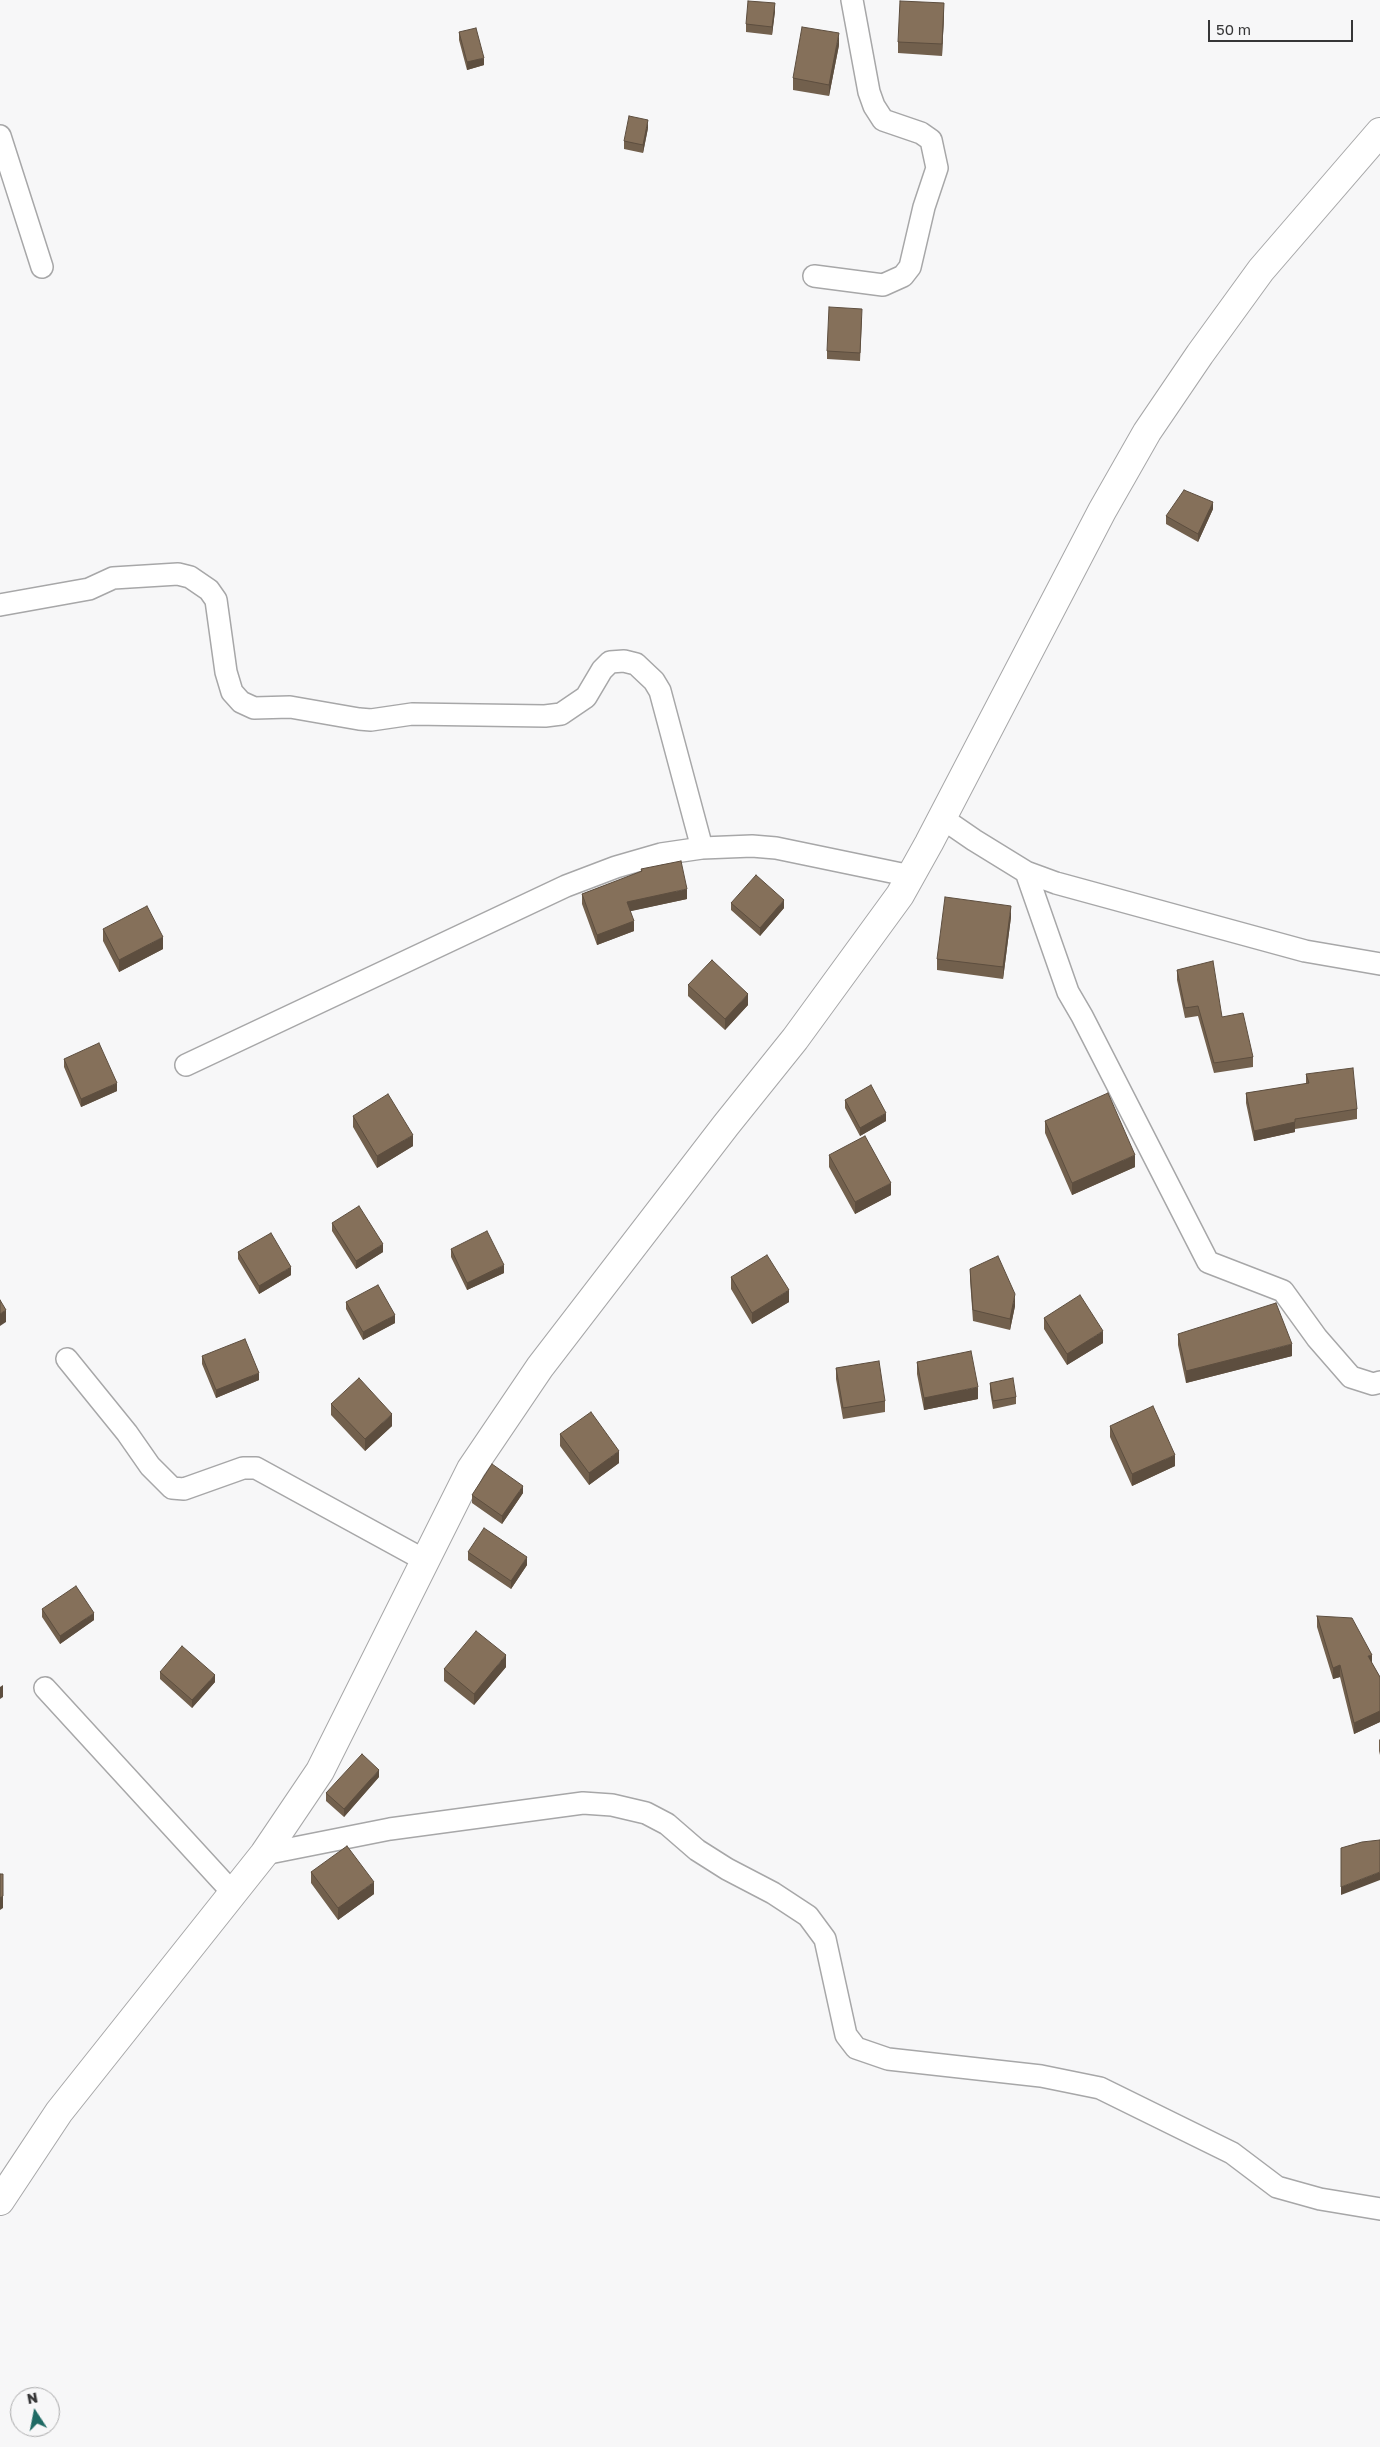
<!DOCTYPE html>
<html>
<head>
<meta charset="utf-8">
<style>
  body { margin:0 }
  #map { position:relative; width:1380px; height:2447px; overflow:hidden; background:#f7f7f8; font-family:"Golos Text",sans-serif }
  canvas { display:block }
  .north { position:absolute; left:10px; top:2387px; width:50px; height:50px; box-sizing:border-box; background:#f7f7f8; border:1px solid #aaaaab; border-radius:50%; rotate:349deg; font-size:14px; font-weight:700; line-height:20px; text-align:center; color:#363637 }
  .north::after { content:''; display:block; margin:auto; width:18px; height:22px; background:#1f6a64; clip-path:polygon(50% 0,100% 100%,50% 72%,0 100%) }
  .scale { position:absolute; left:1208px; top:20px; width:145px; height:22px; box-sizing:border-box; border:2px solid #363637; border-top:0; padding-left:6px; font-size:15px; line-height:18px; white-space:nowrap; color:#363637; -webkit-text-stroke:4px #f7f7f8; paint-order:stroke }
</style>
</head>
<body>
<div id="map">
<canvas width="1380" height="2447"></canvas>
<div class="north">N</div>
<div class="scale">50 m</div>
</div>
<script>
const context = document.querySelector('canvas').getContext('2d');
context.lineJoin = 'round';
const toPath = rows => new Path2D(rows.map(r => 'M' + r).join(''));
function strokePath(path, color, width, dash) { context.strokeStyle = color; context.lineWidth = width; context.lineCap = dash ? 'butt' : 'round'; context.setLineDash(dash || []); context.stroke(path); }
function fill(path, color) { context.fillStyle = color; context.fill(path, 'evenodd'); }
const street = toPath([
  [0,136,42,267],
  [814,276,883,285,903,276,910,267,924,207,937,168,931,140,921,133,883,120,874,106,869,92,852,0],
  [0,605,89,589,113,578,178,574,190,577,209,590,216,600,226,672,232,692,241,702,254,708,290,707,359,719,371,720,412,714,545,716,561,714,586,697,602,670,610,662,624,661,636,664,654,681,660,691,702,848],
  [942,818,974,840,1026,872,1056,883,1305,951,1380,964],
  [1026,872,1068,992,1082,1016,1208,1262,1283,1291,1317,1338,1351,1377,1373,1384,1380,1382],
  [186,1065,566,886,616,867,661,854,702,848,752,846,776,848,911,876],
  [67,1359,127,1433,150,1466,172,1488,184,1489,243,1468,256,1468,426,1561],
  [45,1688,233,1893],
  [264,1854,390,1829,583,1803,612,1805,646,1813,667,1824,697,1850,727,1869,773,1893,808,1916,825,1939,846,2035,856,2048,888,2059,1041,2076,1100,2088,1232,2153,1277,2187,1320,2199,1380,2209]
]);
const secondary = toPath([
  [0,2201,59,2112,264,1854,320,1771,471,1469,540,1367,726,1125,795,1039,900,895,929,843,1102,511,1147,432,1200,354,1261,270,1380,132]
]);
strokePath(street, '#a7a7a8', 24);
strokePath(secondary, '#a7a7a8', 30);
strokePath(street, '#fff', 21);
strokePath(secondary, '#fff', 28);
fill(toPath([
  [775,11,772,35,746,32,746,24],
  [944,15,942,56,898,53,898,42],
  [459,32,484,65,467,70,459,40],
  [839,45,829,96,793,90,793,78],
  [648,128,643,153,624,149,624,141],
  [862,317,860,361,827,359,827,351],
  [1213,509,1198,542,1166,524,1166,516],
  [641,869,687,899,630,911,634,931,597,945,582,904,582,894,641,872],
  [731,903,784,908,760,936,731,910],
  [1011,917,1003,979,937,970,937,959],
  [103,929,163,949,119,972,103,941],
  [1177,970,1222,1017,1253,1057,1253,1067,1214,1073,1198,1016,1185,1018,1177,980],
  [688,985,748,1005,725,1030,688,996],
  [64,1059,117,1091,81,1107,64,1067],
  [1306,1074,1357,1109,1357,1119,1295,1129,1295,1132,1254,1141,1246,1103,1246,1093,1306,1084],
  [845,1100,886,1121,860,1136,845,1108],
  [353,1116,413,1146,377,1168,353,1127],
  [1045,1121,1135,1167,1072,1195,1045,1133],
  [829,1155,891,1195,855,1214,829,1167],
  [332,1223,383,1252,356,1269,332,1231],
  [451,1249,504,1273,467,1290,451,1257],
  [238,1252,291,1275,259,1294,238,1259],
  [970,1269,1015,1306,1010,1330,973,1321,970,1280],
  [731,1277,789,1302,752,1324,731,1289],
  [346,1302,395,1323,363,1340,346,1309],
  [1044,1318,1103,1343,1067,1365,1044,1329],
  [1178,1334,1292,1356,1186,1383,1178,1345],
  [202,1356,259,1380,216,1398,202,1364],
  [917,1362,978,1399,924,1410,917,1374],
  [836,1368,885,1401,885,1412,843,1419,836,1379],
  [990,1383,1016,1397,1016,1404,993,1409,990,1391],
  [331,1404,392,1426,365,1451,331,1415],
  [1110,1426,1175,1466,1132,1486,1110,1437],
  [560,1434,619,1463,589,1485,560,1446],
  [523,1493,502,1524,472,1503,472,1495],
  [468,1552,527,1565,511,1589,468,1560],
  [42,1609,94,1620,60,1644,42,1617],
  [1317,1616,1372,1663,1380,1677,1380,1722,1354,1734,1340,1677,1333,1679,1317,1627],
  [506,1667,474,1705,444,1681,444,1669],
  [160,1672,215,1682,192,1708,160,1679],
  [1380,1739,1380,1755,1379,1751,1379,1740],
  [379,1777,344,1817,326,1801,326,1793],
  [311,1872,374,1894,338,1920,311,1883]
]), '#72604d');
fill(toPath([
  [775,3,775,11,772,35,772,27],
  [944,3,944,15,942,56,942,44],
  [839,33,839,45,829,96,829,85],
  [484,58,484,65,467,70,467,62],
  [648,120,648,128,643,153,643,145],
  [1213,502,1213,509,1198,542,1198,534],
  [687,889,687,899,627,912,627,902],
  [784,900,784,908,760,936,760,928],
  [1011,906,1011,917,1003,979,1003,967],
  [634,921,634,931,597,945,597,935],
  [163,937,163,949,119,972,119,960],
  [748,994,748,1005,725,1030,725,1019],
  [117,1083,117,1091,81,1107,81,1099],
  [886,1113,886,1121,860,1136,860,1128],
  [1295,1122,1295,1132,1254,1141,1254,1131],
  [413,1135,413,1146,377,1168,377,1156],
  [1135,1155,1135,1167,1072,1195,1072,1183],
  [891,1183,891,1195,855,1214,855,1202],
  [383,1244,383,1252,356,1269,356,1261],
  [504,1265,504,1273,467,1290,467,1283],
  [291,1267,291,1275,259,1294,259,1286],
  [789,1290,789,1302,752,1324,752,1313],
  [1015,1294,1015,1306,1010,1330,1010,1319],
  [6,1310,6,1322,0,1326,0,1314],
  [395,1315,395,1323,363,1340,363,1332],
  [1103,1331,1103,1343,1067,1365,1067,1354],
  [1292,1344,1292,1356,1186,1383,1186,1371],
  [259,1373,259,1380,216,1398,216,1390],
  [978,1387,978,1399,924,1410,924,1398],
  [392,1414,392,1426,365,1451,365,1439],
  [619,1451,619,1463,589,1485,589,1473],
  [1175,1455,1175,1466,1132,1486,1132,1474],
  [523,1486,523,1493,502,1524,502,1516],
  [527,1557,527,1565,511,1589,511,1581],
  [94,1613,94,1620,60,1644,60,1636],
  [506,1655,506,1667,474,1705,474,1694],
  [1372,1655,1372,1666,1368,1656],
  [1340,1665,1340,1677,1333,1679,1333,1668],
  [215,1675,215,1682,192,1708,192,1700],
  [3,1685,3,1697,0,1699,0,1687],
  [1380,1711,1380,1722,1354,1734,1354,1723],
  [379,1770,379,1777,344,1817,344,1809],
  [1380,1872,1380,1880,1341,1895,1341,1887],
  [374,1882,374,1894,338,1920,338,1908],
  [3,1885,3,1908,0,1910,0,1898]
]), '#5d4e3f');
const building = toPath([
  [748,1,775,3,772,27,746,24,748,1],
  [900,1,944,3,942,44,898,42,900,1],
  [802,27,839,33,829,85,793,78,802,27],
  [476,28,484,58,467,62,459,32,476,28],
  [629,116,648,120,643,145,624,141,629,116],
  [829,307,862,309,860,353,827,351,829,307],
  [1184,490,1213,502,1198,534,1166,516,1184,490],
  [681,861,687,889,627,902,634,921,597,935,582,894,642,871,641,869,681,861],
  [756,875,784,900,760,928,731,903,756,875],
  [945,897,1011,906,1003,967,937,959,945,897],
  [147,906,163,937,119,960,103,929,147,906],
  [712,960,748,994,725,1019,688,985,712,960],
  [1213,961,1222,1017,1243,1013,1253,1057,1214,1063,1198,1006,1185,1008,1177,970,1213,961],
  [99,1043,117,1083,81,1099,64,1059,99,1043],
  [1353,1068,1357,1109,1295,1119,1295,1122,1254,1131,1246,1093,1309,1083,1306,1074,1353,1068],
  [871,1085,886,1113,860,1128,845,1100,871,1085],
  [1108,1093,1135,1155,1072,1183,1045,1121,1108,1093],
  [388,1094,413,1135,377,1156,353,1116,388,1094],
  [865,1136,891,1183,855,1202,829,1155,865,1136],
  [359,1206,383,1244,356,1261,332,1223,359,1206],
  [487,1231,504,1265,467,1283,451,1249,487,1231],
  [271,1233,291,1267,259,1286,238,1252,271,1233],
  [767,1255,789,1290,752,1313,731,1277,767,1255],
  [998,1256,1015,1294,1010,1319,973,1310,970,1269,998,1256],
  [378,1285,395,1315,363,1332,346,1302,378,1285],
  [1080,1295,1103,1331,1067,1354,1044,1318,1080,1295],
  [0,1300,6,1310,0,1314,0,1300],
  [1276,1303,1292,1344,1186,1371,1178,1334,1276,1303],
  [245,1339,259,1373,216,1390,202,1356,245,1339],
  [971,1351,978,1387,924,1398,917,1362,971,1351],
  [879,1361,885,1401,843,1408,836,1368,879,1361],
  [359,1378,392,1414,365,1439,331,1404,359,1378],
  [1013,1378,1016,1397,993,1401,990,1383,1013,1378],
  [1153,1406,1175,1455,1132,1474,1110,1426,1153,1406],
  [591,1412,619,1451,589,1473,560,1434,591,1412],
  [492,1464,523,1486,502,1516,472,1495,492,1464],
  [484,1528,527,1557,511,1581,468,1552,484,1528],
  [76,1586,94,1613,60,1636,42,1609,76,1586],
  [1317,1616,1352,1618,1372,1655,1368,1656,1380,1677,1380,1711,1354,1723,1340,1665,1333,1668,1317,1616],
  [476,1631,506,1655,474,1694,444,1669,476,1631],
  [182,1646,215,1675,192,1700,160,1672,182,1646],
  [362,1754,379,1770,344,1809,326,1793,362,1754],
  [1380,1840,1380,1872,1341,1887,1341,1848,1362,1842,1380,1840],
  [347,1846,374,1882,338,1908,311,1872,347,1846],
  [0,1874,3,1874,3,1896,0,1898,0,1874]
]);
fill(building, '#85705a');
strokePath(building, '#5d4e3f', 1);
</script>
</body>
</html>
